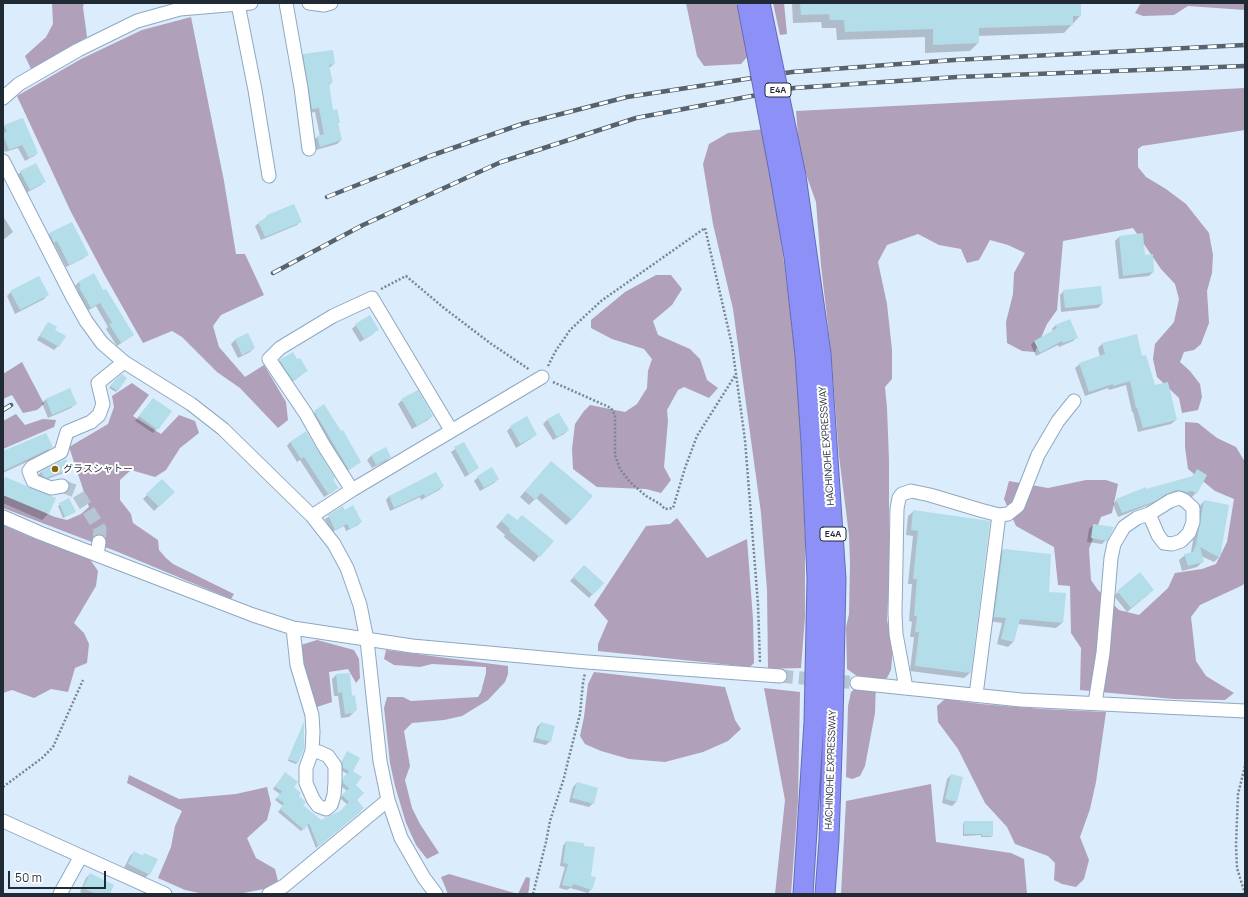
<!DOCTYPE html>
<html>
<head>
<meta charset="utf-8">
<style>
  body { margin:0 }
  #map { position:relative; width:1248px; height:897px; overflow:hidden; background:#dbecfc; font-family:Manrope,sans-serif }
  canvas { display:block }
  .frame { position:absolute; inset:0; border:4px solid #1f2a34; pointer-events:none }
  .scale { position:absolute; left:8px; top:871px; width:98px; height:18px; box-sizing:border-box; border:2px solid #1f2a34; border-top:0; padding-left:5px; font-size:12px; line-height:14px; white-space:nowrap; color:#1f2a34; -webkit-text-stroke:3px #fff; paint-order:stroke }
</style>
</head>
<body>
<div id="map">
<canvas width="1248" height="897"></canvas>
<div class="frame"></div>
<div class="scale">50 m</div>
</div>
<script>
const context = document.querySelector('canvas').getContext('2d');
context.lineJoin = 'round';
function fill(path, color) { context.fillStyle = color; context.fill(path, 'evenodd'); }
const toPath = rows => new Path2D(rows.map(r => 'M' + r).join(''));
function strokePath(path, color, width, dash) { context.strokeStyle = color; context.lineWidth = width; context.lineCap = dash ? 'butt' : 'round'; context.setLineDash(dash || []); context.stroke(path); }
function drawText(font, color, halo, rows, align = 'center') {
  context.font = font + ' Manrope,"Noto Sans JP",sans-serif'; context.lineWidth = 4; context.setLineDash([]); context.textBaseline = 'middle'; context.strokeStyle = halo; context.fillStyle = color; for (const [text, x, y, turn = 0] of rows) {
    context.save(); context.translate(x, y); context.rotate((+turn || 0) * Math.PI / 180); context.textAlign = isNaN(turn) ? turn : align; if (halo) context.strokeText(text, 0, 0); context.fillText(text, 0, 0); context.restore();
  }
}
fill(toPath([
  [52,3,84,3,83,7,87,37,31,69,25,56,46,37,53,24],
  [686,3,738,3,747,57,741,64,704,66,697,56],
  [773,3,784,3,787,34,780,35],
  [1141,3,1245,3,1245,10,1188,6,1174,15,1143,16,1135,13],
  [191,17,224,181,236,254,245,254,264,295,221,315,213,326,219,347,245,377,264,365,286,402,288,420,278,428,240,388,217,372,182,337,172,331,143,343,104,274,71,212,17,96,81,59,142,30],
  [1245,88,1245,130,1142,146,1138,149,1138,167,1146,177,1166,189,1186,204,1209,233,1213,255,1212,273,1207,291,1209,323,1201,344,1194,350,1184,352,1180,362,1190,371,1200,384,1202,397,1198,410,1182,413,1179,398,1157,377,1153,359,1155,344,1174,322,1179,299,1175,284,1161,269,1133,228,1063,241,1057,310,1047,324,1035,352,1022,351,1007,343,1006,322,1013,294,1014,273,1025,253,1008,245,990,240,979,260,967,263,961,249,939,245,918,234,887,245,878,262,887,304,892,350,892,379,885,387,887,408,889,460,889,581,887,620,893,647,891,670,887,678,876,681,875,713,865,766,860,776,852,779,846,777,848,706,851,692,856,688,857,676,847,669,846,627,849,614,850,563,849,535,839,456,831,351,821,266,816,202,808,180,799,149,796,111],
  [765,129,785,270,798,379,805,537,805,617,801,668,768,669,767,590,761,513,733,309,713,224,703,164,709,144,728,133],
  [656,275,671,275,682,289,672,305,653,321,658,335,690,349,700,359,707,380,718,388,709,398,684,387,678,390,667,410,668,421,664,467,671,480,661,493,646,489,597,487,573,469,572,449,575,424,584,411,590,405,625,412,637,404,647,388,648,371,652,359,644,349,612,339,591,328,591,320,625,292],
  [22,362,44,404,37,410,23,413,12,395,3,399,3,374],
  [132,383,149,395,133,416,161,434,179,415,195,421,199,433,180,448,166,470,155,477,131,470,120,480,120,500,131,514,133,523,158,540,159,550,166,558,173,564,234,594,231,599,118,552,3,508,3,495,55,517,67,520,81,514,89,507,69,447,108,424,114,407,112,396],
  [16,414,25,425,43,419,56,420,54,427,3,449,3,421],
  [1185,422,1198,423,1217,438,1236,447,1245,462,1245,582,1243,585,1200,605,1191,617,1196,661,1206,676,1234,693,1225,700,1174,699,1080,690,1081,648,1071,633,1070,586,1058,585,1054,547,1016,526,1004,499,1009,481,1048,488,1086,480,1106,480,1118,484,1112,513,1101,517,1089,549,1091,580,1098,590,1119,610,1139,615,1168,588,1175,573,1202,569,1216,564,1227,542,1234,499,1215,491,1188,469,1185,447],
  [677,518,707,558,747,539,753,619,754,663,750,667,598,651,598,644,608,621,594,605,646,526,670,524],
  [3,525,28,536,89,558,98,571,96,586,74,623,84,633,89,644,87,663,75,668,68,692,51,689,34,698,12,690,3,693],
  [317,640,354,650,359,659,360,678,356,683,348,669,329,672,332,702,317,707,306,678,301,645],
  [386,650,508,666,508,674,505,682,488,700,462,716,444,720,412,723,404,731,410,766,405,780,412,808,420,824,439,853,427,859,416,845,406,823,395,786,390,763,384,708,387,697,403,697,411,701,478,697,481,692,486,673,486,667,432,664,420,667,394,665,384,659],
  [594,672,725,687,735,720,741,729,728,741,703,752,665,762,629,759,601,751,585,744,580,736,584,717,588,684],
  [764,688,800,692,798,801,791,894,775,894,785,800],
  [945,699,981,704,1042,709,1106,712,1096,782,1090,809,1080,837,1089,860,1084,879,1076,887,1062,884,1054,880,1055,863,1048,856,1015,844,1007,827,985,803,958,749,938,722,937,706],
  [129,775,179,799,236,794,267,787,271,804,267,820,247,838,256,858,275,869,278,881,264,889,238,894,204,894,185,890,158,878,171,847,175,826,182,811,127,783],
  [931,784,936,842,1011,853,1024,859,1027,894,841,894,846,801],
  [449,874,518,894,526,877,530,878,529,889,528,894,448,894,441,877]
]), '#b0a0b9');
fill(toPath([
  [792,3,1080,3,1080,16,1064,33,978,36,978,43,970,51,925,53,925,37,837,40,836,28,822,28,821,22,793,23],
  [304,55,334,64,329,68,332,82,328,86,332,111,341,140,337,144,316,150,313,141,317,137,320,136,315,112,308,113,300,59],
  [5,126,37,153,34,156,25,161,18,148,5,152,3,147,3,128],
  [21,172,45,181,41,185,26,193,17,175],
  [3,216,13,232,3,240],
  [268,216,301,221,297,225,261,240,255,226],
  [50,234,87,255,84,258,66,267,54,244,51,245,47,237],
  [1142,234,1144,256,1153,272,1149,276,1119,279,1115,241,1119,237],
  [38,278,47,295,44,299,15,314,7,296,11,292],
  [79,282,103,292,133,335,129,338,117,346,106,329,108,327,96,306,87,311,76,292,78,290,75,286],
  [1064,291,1102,304,1098,308,1061,312,1060,295],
  [48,323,54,330,58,346,54,350,37,340,45,327],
  [356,325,377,330,373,334,360,342,352,329],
  [1056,325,1077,337,1073,341,1059,347,1058,345,1036,356,1031,345,1034,341,1053,332,1052,329],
  [248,334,254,348,250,352,238,358,231,344,235,340],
  [1102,344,1141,357,1154,386,1176,420,1171,424,1138,432,1133,412,1132,412,1126,385,1109,390,1108,388,1085,396,1075,368,1080,364,1100,357,1098,348],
  [280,361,297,361,307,371,289,384,276,365],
  [112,384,117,391,116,392,109,388],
  [69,390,75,404,71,408,48,418,42,403,46,399],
  [153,399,170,412,153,433,135,421],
  [402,400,432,416,428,420,412,429,398,404],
  [324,406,360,462,344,473,310,416],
  [558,414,568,430,564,434,553,440,543,424,547,420],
  [511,427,536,434,532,438,516,448,507,431],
  [290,442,332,480,337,488,334,491,324,497,300,460,297,462,287,446],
  [464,443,478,468,465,477,451,452],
  [51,447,46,453,3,473,3,452],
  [386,449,390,457,386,461,372,468,367,460,371,456],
  [65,460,68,469,64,473,42,481,37,476,41,472],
  [546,468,572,519,566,525,536,498,529,505,520,497],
  [1197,470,1196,493,1192,497,1188,495,1182,496,1172,494,1161,498,1151,504,1118,517,1113,504,1117,500,1146,490,1191,478],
  [478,477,498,479,494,483,480,491,474,481],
  [6,478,48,514,42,520,3,503,3,481],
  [162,480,173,492,154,511,143,499],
  [443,486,439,490,421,500,420,497,390,511,386,500,389,496],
  [69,499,73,513,63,518,58,506],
  [1204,501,1219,557,1214,562,1201,556,1203,561,1197,567,1182,571,1179,560,1185,555,1190,554,1191,552,1199,507],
  [343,508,345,511,361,522,358,525,346,531,344,526,332,532,325,519],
  [914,511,970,673,964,678,910,671,914,637,910,637,912,622,909,621,912,584,908,584,913,536,906,535,908,516],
  [502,520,539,556,534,562,504,537,505,535,496,527],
  [1093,525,1106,540,1102,544,1087,542,1089,529],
  [1003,550,1048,593,1062,623,1056,628,1017,624,1013,642,1008,647,997,644,1002,623,989,621,998,556],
  [584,566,603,583,589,598,570,581],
  [1118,592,1149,594,1127,612,1114,596],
  [336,675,351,697,356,710,349,717,341,718,338,696,334,696,332,679],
  [541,723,550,741,546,745,533,742,537,727],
  [303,724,297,763,296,764,288,761],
  [347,752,352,771,356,800,361,811,316,848,307,825,301,831,278,812,283,806,275,800,280,794,273,789,283,776,298,796,302,805,321,821,341,811,348,805,340,798,347,791,341,786,341,782,347,774,341,770,340,765],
  [951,775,956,802,952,806,942,803,947,779],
  [577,783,593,803,589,807,569,802,573,787],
  [964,822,992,836,991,837,981,837,981,835,963,836,963,824],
  [566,842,590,877,591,889,588,893,570,888,567,890,559,888,565,867,560,866,563,846],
  [134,852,142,856,145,854,149,874,145,878,124,868,130,856],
  [90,874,108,894,84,894,80,892,86,878]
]), '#0003');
fill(toPath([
  [800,3,1081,3,1081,16,1073,16,1073,25,979,28,979,43,933,45,933,29,845,32,844,20,830,20,829,14,801,15],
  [333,50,335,64,329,65,333,83,329,83,333,110,337,109,340,123,338,123,342,140,320,147,317,136,324,134,319,108,312,109,303,54],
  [23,118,38,153,29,158,22,145,9,150,3,135,3,133,7,132,4,125],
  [36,163,46,182,30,190,20,171],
  [294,204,302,222,265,237,258,222,268,217,267,215],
  [72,222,89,255,69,265,57,241,54,243,49,233],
  [1143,233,1145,255,1153,254,1154,272,1123,276,1119,236],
  [94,273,103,290,106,289,134,335,121,343,109,324,112,323,100,303,91,308,79,287,81,286,78,282],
  [39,276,49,295,20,310,10,291],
  [1101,286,1103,304,1065,308,1063,290],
  [370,315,379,330,364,339,355,324],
  [1070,319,1078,338,1063,343,1062,341,1040,353,1034,341,1057,328,1055,325],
  [48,322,57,327,55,330,66,336,59,347,40,336],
  [248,333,255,348,242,355,235,339],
  [1137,334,1142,356,1146,355,1155,385,1168,382,1177,420,1143,428,1137,408,1136,408,1130,381,1113,386,1113,384,1089,392,1079,363,1105,354,1102,343],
  [293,352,297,359,300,358,308,371,293,380,279,360],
  [122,374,127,378,118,391,110,386,114,381],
  [70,388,77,404,52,415,46,399],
  [418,390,433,416,417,426,401,399],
  [153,398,172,411,158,430,139,416],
  [324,404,341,431,343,430,361,462,349,470,314,411],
  [559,413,569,430,557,437,547,419],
  [527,416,537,435,520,444,510,426],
  [306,431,335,478,333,480,339,488,328,494,304,457,301,459,290,442],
  [46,433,53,447,3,471,3,451],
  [464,442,479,468,469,474,454,447],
  [386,447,391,457,376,465,371,455],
  [66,459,70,469,46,478,43,476,41,471],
  [551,461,593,496,572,520,541,493,535,500,525,491],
  [492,467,499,479,484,488,477,476],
  [1197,469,1207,475,1197,494,1192,491,1187,492,1176,490,1166,494,1156,501,1122,513,1116,499,1146,487,1146,489,1193,476],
  [436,472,444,486,425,497,424,494,394,508,389,496],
  [5,477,56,498,49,514,3,495,3,483],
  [162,479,175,492,159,507,146,494],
  [69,498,76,512,65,517,59,503],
  [1204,500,1229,505,1220,558,1200,547,1204,562,1188,566,1184,554,1193,552,1196,545],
  [353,505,362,522,350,529,347,524,335,530,328,515,343,506,345,510],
  [913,510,990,521,971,673,915,666,919,632,915,632,917,616,914,616,917,579,913,579,918,531,911,530],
  [508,513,517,520,522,515,554,541,540,557,509,531,510,529,501,521],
  [1093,524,1114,527,1107,541,1091,538],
  [1003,549,1051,554,1049,592,1066,593,1063,623,1020,619,1014,642,1001,639,1006,618,994,617],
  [584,565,604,583,593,595,573,577],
  [1140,572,1154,590,1131,608,1117,591],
  [350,673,352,696,355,695,357,710,354,711,354,713,345,714,342,692,338,693,336,674],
  [304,722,304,749,298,763,288,759],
  [541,722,555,726,551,742,536,738],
  [347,751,360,758,353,771,362,777,356,785,364,793,357,800,364,808,322,844,318,846,309,823,304,830,280,809,284,803,277,798,282,791,275,787,285,772,298,782,294,787,301,793,299,796,306,802,303,805,321,820,331,815,340,811,349,802,342,795,349,788,343,783,343,778,349,771,343,768,342,762],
  [951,774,963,777,957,802,945,799],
  [577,782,598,788,594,804,572,798],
  [964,821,993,821,993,836,982,836,982,834,964,834],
  [566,841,584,843,584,846,595,847,591,876,596,877,592,890,573,884,572,887,562,885,568,864,563,863],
  [134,851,143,856,144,853,158,859,150,875,128,864],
  [90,873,114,885,110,894,96,894,83,888]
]), '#b2dde9');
strokePath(toPath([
  [62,486,77,492,100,529,99,542],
  [780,676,857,683]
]), '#b5c5d4', 13, [13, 6]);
const minor = toPath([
  [286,3,301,88,309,149],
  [309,3,324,5,331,3],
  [238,4,255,90,269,176],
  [3,98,19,84,78,50,137,21,180,9,251,3],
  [3,161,72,296,86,321,102,343,124,362,191,404,223,429,312,516,334,544,347,568,360,605,367,640,380,761,388,800,401,838,424,878,436,894],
  [62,486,51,488,33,481,29,471,32,467,61,452,67,432,91,422,99,415,103,404,98,383,124,362],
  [352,490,324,446,306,414,269,359,280,348,333,316,372,298,451,430],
  [312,516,352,490,542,377],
  [3,517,40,533,253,615,293,628,412,646,587,662,780,676],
  [97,555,99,542],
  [293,628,297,665,312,715,313,732,312,751,306,768,306,783,313,799,318,806,326,809,331,805,334,795,335,782,335,766,328,756,319,752,312,751],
  [857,683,1021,700,1245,711],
  [906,688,896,634,895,613,897,509,899,498,902,494,911,491,930,495,980,510,999,515,1008,514,1018,506,1038,455,1058,421,1074,401],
  [976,695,999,515],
  [1095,703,1103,653,1111,558,1114,544,1124,527,1137,518,1149,514,1170,501,1179,498,1184,500,1193,508,1193,522,1189,533,1181,541,1172,544,1164,543,1158,535,1149,514],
  [3,821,165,894],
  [60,894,81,856],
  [269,894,284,886,388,800]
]);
const highway = toPath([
  [780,176,794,257,805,355,811,443,817,578,814,722,803,894],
  [796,176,821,353,836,579,833,723,829,840,825,894]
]);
strokePath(minor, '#8ea8c2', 15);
strokePath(highway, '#666cb3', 21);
strokePath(toPath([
  [381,289,406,276,444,308,490,343,530,370],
  [548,366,555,352,570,330,601,301,705,228,732,345,745,440,758,604,760,663],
  [553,382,611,408,615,415,615,455,620,469,630,482,646,496,660,504,665,509,673,508,685,468,697,436,736,374],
  [3,787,42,758,53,747,83,680],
  [533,894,546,842,550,821,564,778,568,761,580,714,583,683,585,673],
  [1245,894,1237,868,1236,845,1238,794,1245,766]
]), '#788693', 2.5, [2, 2]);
strokePath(minor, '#fff', 13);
strokePath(highway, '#8d90f7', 19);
const rail = toPath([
  [327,197,430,156,522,124,627,97,792,72,954,60,1245,45],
  [273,273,363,225,501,162,636,118,794,88,957,77,1245,66],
  [3,410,11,405]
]);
strokePath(rail, '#56636e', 4.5);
strokePath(rail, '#fff', 3, [9]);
const highwayBridge = toPath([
  [747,3,780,176],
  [760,3,796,176]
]);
strokePath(highwayBridge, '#666cb3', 21, []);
strokePath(highwayBridge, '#8d90f7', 19);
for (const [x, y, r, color] of [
  [55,469,4,"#896705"]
]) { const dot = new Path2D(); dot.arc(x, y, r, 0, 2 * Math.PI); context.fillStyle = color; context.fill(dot); strokePath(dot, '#fff', 1.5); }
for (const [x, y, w] of [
  [778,90,26],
  [833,534,26]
]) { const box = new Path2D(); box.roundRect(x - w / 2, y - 7, w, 14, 3); context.fillStyle = '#fff'; context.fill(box); strokePath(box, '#1f2a34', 1); }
drawText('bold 9px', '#1f2a34', null, [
  ["E4A",778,90],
  ["E4A",833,534]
]);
drawText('10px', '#1f2a34', '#fff', [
  ["HACHINOHE EXPRESSWAY",827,446,-94],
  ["HACHINOHE EXPRESSWAY",831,770,-88]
]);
drawText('10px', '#1f2a34', '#fff', [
  ["グラスシャトー",63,469]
], 'left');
</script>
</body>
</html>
